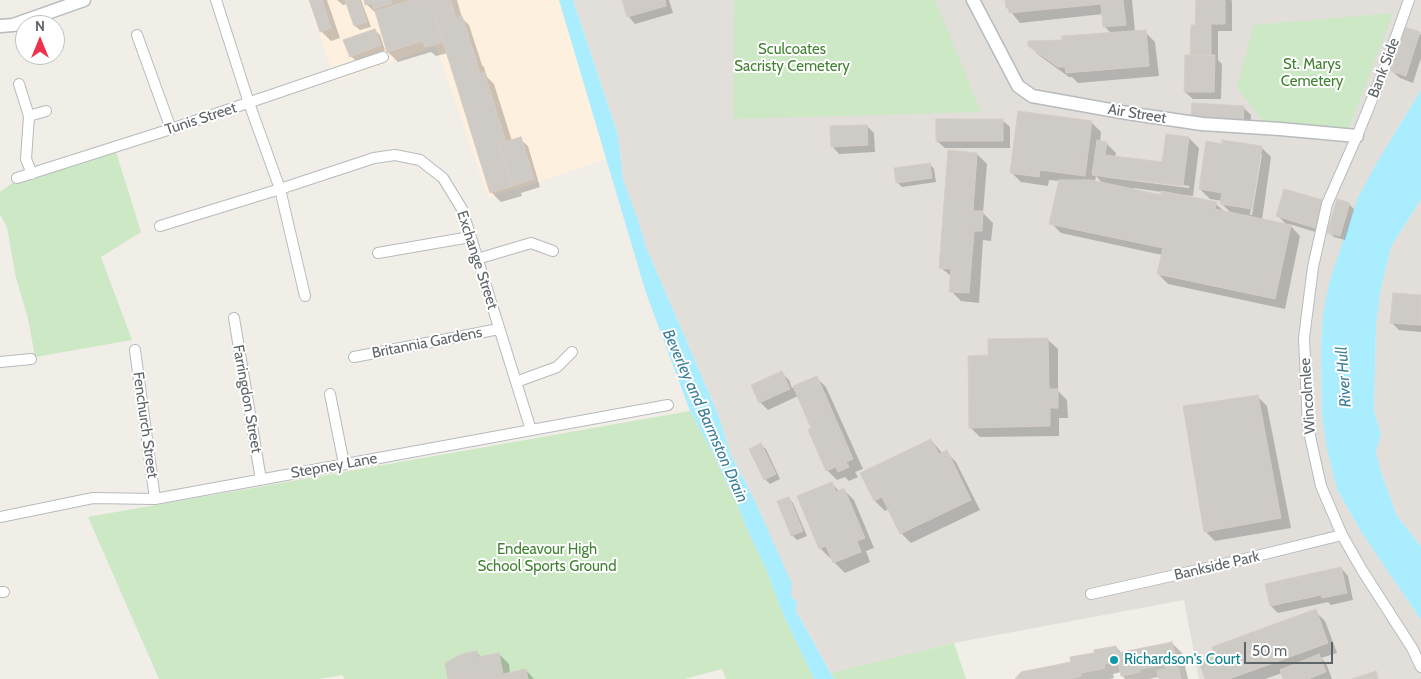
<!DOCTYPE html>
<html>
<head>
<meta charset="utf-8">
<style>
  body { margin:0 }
  #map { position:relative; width:1421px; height:679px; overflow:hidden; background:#f1ede7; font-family:Cabin,sans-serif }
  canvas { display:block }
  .north { position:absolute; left:15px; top:15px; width:50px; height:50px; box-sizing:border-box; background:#fff; border:1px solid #bfc1c3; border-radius:50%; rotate:0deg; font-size:14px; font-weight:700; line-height:20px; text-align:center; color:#5e6568 }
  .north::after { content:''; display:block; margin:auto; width:18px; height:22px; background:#ed314c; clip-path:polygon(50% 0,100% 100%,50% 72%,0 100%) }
  .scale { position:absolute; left:1244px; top:642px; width:89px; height:22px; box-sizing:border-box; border:2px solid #5e6568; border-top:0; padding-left:6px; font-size:15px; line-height:18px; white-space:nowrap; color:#5e6568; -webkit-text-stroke:4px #fff; paint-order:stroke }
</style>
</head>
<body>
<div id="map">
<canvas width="1421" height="679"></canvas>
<div class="north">N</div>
<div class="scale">50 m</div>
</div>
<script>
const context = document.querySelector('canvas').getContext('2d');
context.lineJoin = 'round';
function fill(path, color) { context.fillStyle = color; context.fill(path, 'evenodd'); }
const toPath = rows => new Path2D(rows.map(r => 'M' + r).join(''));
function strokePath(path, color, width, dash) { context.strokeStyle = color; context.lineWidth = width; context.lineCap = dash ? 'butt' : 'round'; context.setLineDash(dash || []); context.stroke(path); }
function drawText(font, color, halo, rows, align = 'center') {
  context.font = font + ' Cabin,sans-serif'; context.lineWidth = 4; context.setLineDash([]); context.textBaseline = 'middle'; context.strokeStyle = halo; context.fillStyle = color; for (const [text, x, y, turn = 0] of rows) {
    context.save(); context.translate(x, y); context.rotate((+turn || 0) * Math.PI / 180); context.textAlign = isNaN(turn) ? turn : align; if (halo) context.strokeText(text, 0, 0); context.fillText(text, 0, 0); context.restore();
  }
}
fill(toPath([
  [307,0,559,0,606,159,542,181,488,197,436,46,336,81]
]), '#fef0df');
fill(toPath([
  [573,0,1421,0,1421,90,1379,159,1323,313,1321,348,1322,415,1337,489,1360,530,1421,620,1421,679,1199,679,1184,600,954,643,831,673,796,611,797,601,791,596,791,584,753,497,731,455,718,414,646,247,638,220,623,179,618,135],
  [1421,199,1421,546,1397,516,1381,472,1376,452,1381,434,1374,411,1376,325,1380,293,1391,247]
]), '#e2dfdb');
fill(toPath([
  [734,0,935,0,981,112,733,119],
  [1393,13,1348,130,1265,124,1237,87,1254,25],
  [115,149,141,232,101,257,132,340,35,357,28,318,16,278,7,228,0,214,0,192,15,181],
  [690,411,714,455,726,482,737,503,747,529,767,571,783,614,814,679,726,679,722,669,684,679,344,679,343,675,318,679,159,679,88,517],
  [954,643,966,679,834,679,831,673]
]), '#cce8c4');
fill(toPath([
  [559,0,573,0,618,135,623,179,638,220,646,247,718,414,731,455,753,497,792,584,791,596,797,601,796,611,834,679,814,679,783,614,767,571,747,529,737,503,726,482,714,455,690,411,646,293],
  [1421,90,1421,199,1391,247,1380,293,1376,325,1374,411,1381,434,1376,452,1381,472,1397,516,1421,546,1421,620,1360,530,1337,489,1327,449,1322,415,1321,348,1323,313,1330,280,1358,197,1379,159]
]), '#a9edff');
fill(toPath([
  [311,0,327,0,340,38,331,41,321,31],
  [337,0,361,0,371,27,360,30,355,26,347,4,343,5],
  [365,0,457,0,462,18,469,25,482,65,484,67,487,77,494,84,512,141,520,139,528,146,540,187,521,193,522,196,501,202,491,192,448,53,436,56,431,52,398,62,388,52,377,14,366,4],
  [623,0,669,0,673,13,635,24,628,16],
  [1006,0,1132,0,1135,32,1145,32,1155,42,1159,76,1078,83,1072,77,1069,77,1040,56,1029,46,1112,34,1105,27,1103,14,1020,23,1007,7],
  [1197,0,1231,0,1232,1,1232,31,1218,31,1218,60,1222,64,1221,99,1193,99,1185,92,1196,27],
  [375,30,380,35,385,50,356,61,351,56],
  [1419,33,1421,35,1421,58,1413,83,1400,78,1392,71],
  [1244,108,1251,115,1250,130,1200,127],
  [1002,120,1010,127,1010,148,945,148,937,141],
  [1091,122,1101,132,1100,142,1106,143,1116,153,1115,158,1163,164,1189,138,1199,148,1193,196,1184,195,1184,197,1216,204,1225,212,1231,213,1222,204,1222,201,1210,199,1200,189,1223,145,1261,147,1271,157,1262,220,1287,225,1278,216,1322,202,1322,234,1289,224,1300,236,1285,309,1168,284,1158,274,1162,255,1061,233,1051,223,1060,181,1049,180,1048,186,1021,182,1011,172],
  [1259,154,1262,154,1252,215,1250,215],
  [1103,175,1189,186,1189,188,1103,177],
  [1096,176,1103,184,1095,182],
  [1134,188,1162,192,1161,196,1134,190],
  [867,126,874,133,875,152,839,154,832,146],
  [977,154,987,164,983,213,993,223,991,241,983,240,979,303,961,301,951,291,952,277,940,267],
  [930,164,934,169,936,182,902,187,897,182],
  [1349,204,1354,209,1345,240,1334,237,1329,232],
  [1421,296,1421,332,1399,330,1391,322],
  [1047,339,1058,349,1058,391,1067,400,1068,418,1059,418,1059,436,980,437,970,427,990,357],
  [782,373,789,380,792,388,816,377,826,387,863,469,855,472,858,477,849,481,845,477,837,480,827,470,813,429,798,396,768,410,760,402],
  [1257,396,1267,406,1291,528,1215,541,1205,531],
  [931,440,942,453,946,452,956,462,980,510,911,543,901,533,889,509,885,511,875,501,862,473],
  [761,445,766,449,780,479,770,484,765,479],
  [831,483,840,492,844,490,854,500,874,548,866,551,870,562,845,573,835,563,832,557,830,558,820,548],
  [789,498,793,503,807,536,797,540,792,535],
  [1341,568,1348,576,1353,600,1331,605,1328,602,1278,613,1271,606],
  [1315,611,1325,621,1337,653,1321,658,1326,663,1332,679,1285,679,1282,673,1265,679,1206,679],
  [1172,643,1182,653,1188,679,1160,679,1159,677,1149,679,1125,679,1122,675,1121,672,1113,674,1114,678,1109,679,1016,679,1073,663,1116,647,1123,654],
  [477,653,482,658,499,654,509,664,510,674,526,670,534,679,450,679]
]), '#0003');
const building = toPath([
  [309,0,322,0,331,28,320,32,309,0],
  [345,0,359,0,367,22,354,26,345,0],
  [364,0,390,0,392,3,374,9,372,3,365,5,364,0],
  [411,0,451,0,453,8,434,14,443,42,425,47,423,41,387,52,375,11,411,0],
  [622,0,665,0,666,6,627,17,622,0],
  [1005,0,1123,0,1126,25,1103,27,1101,4,1009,13,1008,8,1006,8,1005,0],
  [1196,0,1225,0,1225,24,1211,24,1211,55,1190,55,1191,25,1195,25,1196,0],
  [453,8,456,18,462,16,475,56,450,64,434,14,453,8],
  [1405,27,1420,32,1406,76,1391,71,1405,27],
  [375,29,381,45,350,57,343,40,375,29],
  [1146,30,1149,66,1066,73,1065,67,1058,67,1028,46,1028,41,1062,40,1062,36,1146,30],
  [1185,55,1215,55,1214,92,1184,92,1185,55],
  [475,56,480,74,484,72,506,142,499,144,512,186,490,193,450,64,475,56],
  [1192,103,1244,106,1243,124,1191,120,1192,103],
  [1018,111,1092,121,1085,176,1040,170,1039,177,1010,173,1018,111],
  [936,119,1003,119,1003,141,936,141,936,119],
  [867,125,868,145,831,147,830,126,867,125],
  [1166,134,1189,137,1183,186,1092,175,1097,140,1107,142,1105,155,1162,162,1166,134],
  [521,137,534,179,512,186,499,144,521,137],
  [1222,140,1262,146,1252,209,1220,204,1222,193,1199,189,1206,141,1222,144,1222,140],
  [948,150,977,153,973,211,983,211,982,231,974,231,969,293,949,292,951,269,939,268,948,150],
  [930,163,932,178,896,183,894,168,930,163],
  [1059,180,1091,180,1161,195,1161,191,1217,202,1215,209,1291,225,1275,299,1157,274,1163,248,1049,224,1059,180],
  [1284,189,1323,200,1315,228,1276,216,1284,189],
  [1337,199,1350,203,1340,236,1327,233,1337,199],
  [1393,293,1421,295,1421,325,1390,323,1393,293],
  [1048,338,1049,389,1058,389,1058,408,1050,408,1050,426,969,428,968,356,988,355,988,339,1048,338],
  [782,371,790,389,759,403,751,385,782,371],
  [817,376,853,459,846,462,849,467,838,472,836,467,826,471,808,430,811,428,793,386,817,376],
  [1258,395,1281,518,1204,532,1183,406,1258,395],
  [931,439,939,454,947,450,971,500,900,534,882,497,874,501,860,473,931,439],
  [761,443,776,474,764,480,749,449,761,443],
  [832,482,836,492,844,488,865,538,857,541,861,552,833,563,826,546,819,549,797,496,832,482],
  [789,497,803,531,791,536,777,501,789,497],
  [1341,567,1347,593,1322,598,1321,595,1270,606,1265,584,1341,567],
  [1316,609,1328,643,1229,679,1205,679,1199,662,1215,655,1212,647,1316,609],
  [1172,642,1181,679,1159,679,1157,671,1165,669,1164,661,1160,660,1156,661,1157,666,1139,669,1140,672,1121,676,1118,661,1104,664,1105,668,1080,673,1081,676,1067,679,1015,679,1021,672,1071,662,1070,657,1094,653,1094,650,1116,646,1118,653,1172,642],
  [477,651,478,657,499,653,503,674,526,669,528,679,448,679,445,663,462,654,477,651],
  [1319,654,1326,672,1308,679,1283,679,1280,670,1319,654],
  [1376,671,1378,679,1352,679,1376,671]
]);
fill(building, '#cecac6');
strokePath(building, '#d6cdc5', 1);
const minor = toPath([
  [216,0,249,103,280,189,305,296],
  [1409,0,1384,70,1357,136,1327,204,1313,267,1304,338,1308,427,1321,486,1342,535,1362,570,1412,648,1421,667],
  [137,35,171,129],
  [19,84,29,116,26,159,32,174],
  [29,116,46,111],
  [17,178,171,129,383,57],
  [160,226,280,189,374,158,395,155,420,160,443,178,462,209,531,430],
  [378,253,470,237],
  [477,259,531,243,553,251],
  [234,318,261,480],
  [135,350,155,499],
  [354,357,499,329],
  [0,362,31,359],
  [516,382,557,367,572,352],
  [330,394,344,464],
  [0,517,93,498,155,499,668,405],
  [0,592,4,592],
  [1091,594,1220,565,1342,535]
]);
const tertiary = toPath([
  [973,0,1018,86,1032,96,1127,113,1202,124,1280,129,1357,136],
  [0,26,13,25,84,0]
]);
strokePath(minor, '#b7bbbe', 12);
strokePath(tertiary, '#b7bbbe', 15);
strokePath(minor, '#fff', 10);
strokePath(tertiary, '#fff', 12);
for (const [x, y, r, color] of [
  [1114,660,5,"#0f9aa8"]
]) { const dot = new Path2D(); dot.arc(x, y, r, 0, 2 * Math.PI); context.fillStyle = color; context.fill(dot); strokePath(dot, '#fff', 2); }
drawText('15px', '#418232', '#fff', [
  ["Sculcoates",792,50],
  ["Sacristy Cemetery",792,67],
  ["St. Marys",1312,65],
  ["Cemetery",1312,82],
  ["Endeavour High",547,550],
  ["School Sports Ground",547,567]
]);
drawText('15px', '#5e6568', '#fff', [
  ["Bank Side",1384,68,-69],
  ["Air Street",1137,114,9],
  ["Tunis Street",201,119,-18],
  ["Exchange Street",477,260,72],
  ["Britannia Gardens",427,343,-11],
  ["Wincolmlee",1308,396,-94],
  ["Farringdon Street",247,399,80],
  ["Fenchurch Street",145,425,82],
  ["Stepney Lane",334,466,-10],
  ["Bankside Park",1217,566,-13]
]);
drawText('15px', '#0d838f', '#fff', [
  ["Richardson's Court",1124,660]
], 'left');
drawText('italic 16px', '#3a7e9a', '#fff', [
  ["River Hull",1344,377,-94],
  ["Beverley and Barmston Drain",705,416,66]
]);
</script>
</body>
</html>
